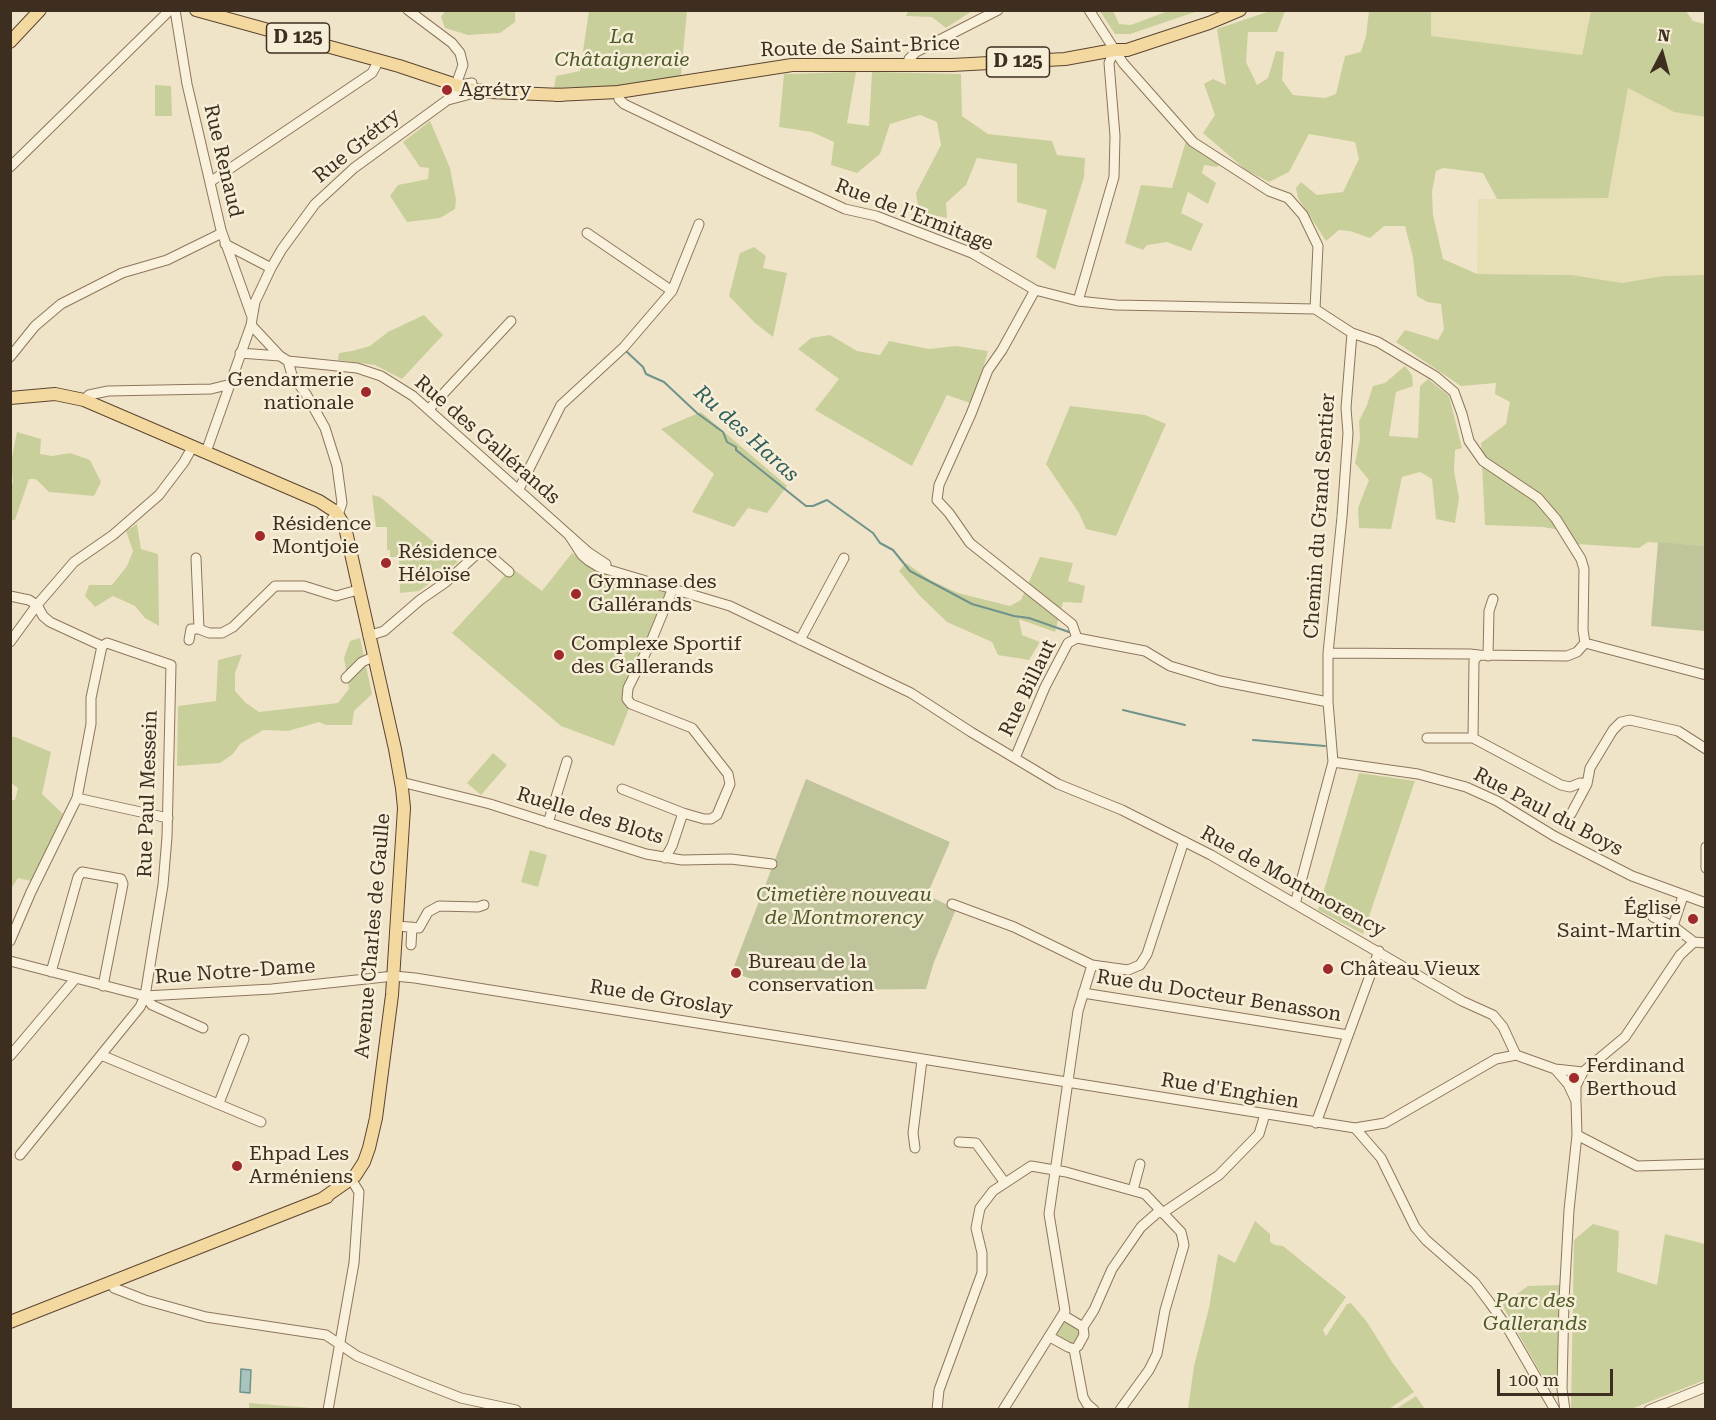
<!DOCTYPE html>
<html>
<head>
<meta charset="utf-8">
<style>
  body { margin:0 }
  #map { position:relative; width:1716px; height:1420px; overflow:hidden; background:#f0e4c8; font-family:"Roboto Serif",serif }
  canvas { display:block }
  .frame { position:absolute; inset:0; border:12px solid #3d2e20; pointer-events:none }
  .north { position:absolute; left:1632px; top:24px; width:60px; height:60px; -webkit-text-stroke:4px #f7eed8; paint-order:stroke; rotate:6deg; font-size:16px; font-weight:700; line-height:24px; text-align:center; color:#3d2e20 }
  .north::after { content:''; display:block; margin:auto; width:21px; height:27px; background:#3d2e20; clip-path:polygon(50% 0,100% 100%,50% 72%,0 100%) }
  .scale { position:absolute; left:1497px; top:1369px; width:116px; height:27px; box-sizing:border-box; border:3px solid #3d2e20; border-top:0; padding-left:8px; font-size:18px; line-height:21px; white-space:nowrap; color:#3d2e20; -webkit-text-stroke:4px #f7eed8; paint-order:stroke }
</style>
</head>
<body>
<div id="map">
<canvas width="1716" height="1420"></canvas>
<div class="frame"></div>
<div class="north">N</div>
<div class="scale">100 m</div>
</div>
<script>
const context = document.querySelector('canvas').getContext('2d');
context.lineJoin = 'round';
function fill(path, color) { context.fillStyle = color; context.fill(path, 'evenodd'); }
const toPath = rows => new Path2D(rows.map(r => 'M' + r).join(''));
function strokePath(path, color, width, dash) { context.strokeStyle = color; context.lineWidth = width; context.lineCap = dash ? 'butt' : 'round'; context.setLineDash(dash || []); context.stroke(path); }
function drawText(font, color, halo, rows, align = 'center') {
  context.font = font + ' "Roboto Serif",serif'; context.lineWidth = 5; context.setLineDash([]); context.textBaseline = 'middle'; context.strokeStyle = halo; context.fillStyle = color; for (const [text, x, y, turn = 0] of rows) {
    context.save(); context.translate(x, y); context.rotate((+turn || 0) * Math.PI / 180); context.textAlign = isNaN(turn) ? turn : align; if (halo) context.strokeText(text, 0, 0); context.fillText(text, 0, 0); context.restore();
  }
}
fill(toPath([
  [1431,11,1591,11,1582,55,1431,36],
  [1628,88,1674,112,1705,117,1705,275,1663,276,1622,283,1572,275,1477,274,1478,199,1608,198]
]), '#e6deb5');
fill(toPath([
  [445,11,515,11,515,22,500,33,468,35,445,28,441,17],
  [589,11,687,11,681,75,679,75,679,78,629,86,554,88,556,76,580,71],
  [908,11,908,10,972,11,946,28,932,17,906,16],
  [1100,11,1113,11,1119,24,1131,25,1168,11,1198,11,1130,34,1115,34],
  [1270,11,1285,11,1277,32,1248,32,1246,62,1257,85,1268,78,1276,51,1284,52,1282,80,1293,95,1325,98,1336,94,1345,56,1361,52,1366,36,1369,11,1431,11,1431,36,1582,55,1591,11,1686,11,1693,21,1705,24,1705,117,1674,112,1628,88,1608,198,1497,199,1483,173,1443,168,1436,171,1432,192,1433,215,1443,259,1477,274,1572,275,1622,283,1663,276,1705,275,1705,546,1648,542,1639,548,1576,544,1566,531,1543,527,1485,525,1481,443,1506,424,1510,402,1495,394,1496,383,1461,386,1396,342,1405,330,1438,340,1444,329,1441,304,1427,302,1417,296,1413,257,1405,226,1384,226,1370,238,1350,231,1339,230,1326,241,1298,198,1296,188,1301,182,1317,195,1343,192,1359,159,1355,142,1309,134,1289,172,1269,182,1246,170,1203,133,1215,115,1204,84,1213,79,1226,85,1217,29],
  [856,72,847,123,869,126,872,72,961,74,962,116,972,123,988,134,1052,141,1057,155,1085,158,1084,177,1055,270,1036,257,1047,210,1017,202,1017,164,977,158,966,185,946,203,947,218,919,212,916,193,941,145,937,122,920,115,890,124,880,154,857,173,831,165,834,142,812,132,779,127,784,74],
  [155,85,171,86,172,116,155,116],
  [430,121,450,168,456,200,455,209,440,218,407,222,390,196,398,185,428,179,429,168,420,167,403,142],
  [1186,141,1221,163,1217,167,1204,165,1202,173,1216,183,1208,204,1188,192,1181,213,1203,224,1191,251,1167,242,1147,245,1143,250,1125,243,1141,185,1172,188],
  [754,247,766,256,763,268,787,273,773,337,755,323,729,296,740,253],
  [424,315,443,335,402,379,375,365,338,360,339,353,352,351,370,346,388,332],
  [830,335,857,351,880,355,889,341,929,349,956,346,988,351,973,404,947,395,912,466,815,410,839,379,798,349,811,338],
  [1405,366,1412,375,1413,386,1396,392,1389,436,1418,438,1420,386,1428,379,1449,396,1462,448,1455,450,1454,471,1459,498,1455,523,1436,519,1432,479,1420,472,1402,477,1391,529,1359,528,1358,508,1369,480,1355,463,1360,439,1359,421,1367,405,1373,386,1385,383],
  [1070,406,1145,415,1166,424,1116,536,1086,529,1079,513,1046,464],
  [701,412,787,486,767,513,748,508,734,527,692,512,714,474,661,429],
  [17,432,41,439,40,454,52,456,70,453,90,460,101,482,94,496,49,492,36,479,29,479,15,520,11,520,11,486,13,482,11,462],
  [372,495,380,497,458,562,419,591,400,593,399,557,390,557,390,550,387,550,387,527,376,527],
  [137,524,141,549,158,554,159,626,145,618,135,606,113,596,95,607,85,596,89,585,112,585,127,566,133,551,126,531],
  [572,553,592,566,667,591,650,636,630,674,623,694,624,701,630,706,614,746,561,726,452,633,512,568,542,591],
  [1040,557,1073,563,1068,581,1085,586,1082,603,1063,602,1055,632,1019,619,1022,635,1040,642,1029,660,998,655,992,642,947,622,920,596,899,571,906,563,930,580,958,593,1010,606,1021,600],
  [360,638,372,694,354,711,352,725,326,725,319,722,288,731,263,730,240,744,233,754,220,763,177,766,178,706,216,701,218,660,242,654,235,673,235,691,246,703,259,712,338,703,349,689,344,658,350,641],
  [10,737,15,737,51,752,42,794,63,814,31,881,18,878,11,889,11,800,15,800,18,788,11,783],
  [493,753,507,765,481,795,467,783],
  [1359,773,1415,781,1363,934,1318,910],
  [530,850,547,855,538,887,521,882],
  [1255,1221,1270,1234,1270,1242,1275,1245,1283,1246,1346,1297,1323,1330,1326,1336,1347,1304,1351,1303,1367,1322,1392,1362,1414,1392,1389,1409,1188,1409,1194,1366,1209,1308,1218,1254,1235,1263],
  [1593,1224,1619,1231,1617,1272,1657,1285,1665,1234,1705,1244,1705,1380,1631,1409,1571,1409,1574,1240],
  [1561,1285,1558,1374,1543,1377,1502,1305,1528,1286],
  '1057 1333a11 11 0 1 1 22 0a11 11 0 1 1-22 0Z',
  [1416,1396,1425,1409,1396,1409],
  [249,1403,311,1408,310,1409,249,1409]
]), '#c9cf9b');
fill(toPath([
  [1658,542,1705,546,1705,631,1651,626],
  [806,779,950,842,927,895,956,909,934,962,926,989,803,990,770,985,740,975,740,971,733,969]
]), '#bfc49a');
const water = toPath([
  [241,1369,251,1370,250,1393,240,1392,241,1369]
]);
fill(water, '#a9c4bc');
strokePath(water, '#6f938a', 1.5);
strokePath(toPath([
  [627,352,643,367,646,374,664,382,697,413,723,432,727,442,736,447,736,450,806,506,813,506,827,500,873,533,880,543,893,550,910,571,972,604,1014,616,1029,618,1069,632],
  [1123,710,1185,725],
  [1253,740,1325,746]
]), '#6f938a', 2);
const minor = toPath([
  [175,10,187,84,221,230,252,317],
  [408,10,452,43,460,53,463,65,458,79],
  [1089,10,1123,63,1193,142,1269,191,1288,198,1303,215,1318,246,1315,309],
  [908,65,909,59,916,52,998,10],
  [618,92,619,99,624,104,768,173,845,209,876,216,972,253,1035,290,1078,301,1116,305,1315,309],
  [448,100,478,92],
  [10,167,170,10],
  [210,182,372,73,379,60],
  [587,233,672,291],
  [225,244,271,268],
  [1035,290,1002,350,988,370,971,414,939,485,937,500,949,513,970,543,1072,624,1077,638],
  [1078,301,1114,177,1115,136,1109,63,1114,50],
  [1315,309,1352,333,1378,342,1435,376,1454,392,1462,414,1469,441,1483,461,1538,498,1556,519,1581,559,1584,569,1583,630,1585,643],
  [251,325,280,356,288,361,357,368,381,376,413,396,588,552,606,564],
  [240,353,280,356],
  [10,357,35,326,61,304,122,273,167,260,222,233],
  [288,361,292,375,306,394,325,428,337,466,342,503,339,512,332,519],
  [84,400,89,395,108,391,211,389,231,384],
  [429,409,511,321],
  [206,452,251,325,255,302,271,268,282,249,315,204,354,168,446,101,460,85,472,83],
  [519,489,561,405,624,347,672,291,699,224],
  [569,535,582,555,589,561,599,567,730,606,911,693,971,732,1058,784,1122,810,1211,855,1462,1001,1493,1015,1503,1027,1516,1055,1555,1069,1583,1072,1625,1037,1680,955,1694,942,1706,943],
  [196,558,199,629,209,633,222,633,233,627,275,586,304,586,336,596,358,590],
  [10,596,29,600,37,605,43,616,50,622,102,646,91,698,91,724,77,798,31,892,10,941],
  [368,636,384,631,420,600,446,582,478,553,487,553,509,572],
  [189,640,191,629,199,629],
  [800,640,844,558],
  [10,642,37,605,74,562,113,535,159,495,184,462,193,446],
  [1585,643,1577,652,1567,656,1479,655,1474,660,1473,738,1561,785,1570,787,1580,783,1587,784,1590,768,1613,730,1621,722,1630,720,1678,731,1706,749],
  [1585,643,1706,675],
  [1328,653,1470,654,1479,655],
  [1488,656,1489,611,1493,599],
  [346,678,362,662,373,657],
  [1427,738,1473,738],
  [1015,758,1045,687,1068,643,1077,638,1145,651,1170,666,1220,681,1328,702],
  [1333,762,1418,774,1466,787,1497,801,1554,836,1632,876,1706,903],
  [401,782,490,804,646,854,682,860,731,859,772,864],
  [622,789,683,813],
  [77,798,168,818],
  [1571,814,1587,784],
  [548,823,567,761],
  [1706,847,1706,868],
  [665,858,672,846,683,813,704,819,711,819,717,815,730,784,728,774,692,728,631,704,627,699,628,688,650,644,673,588],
  [1683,896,1673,926,1694,942],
  [952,904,1014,927,1092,965,1128,970,1140,965,1147,954,1184,841],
  [1295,904,1333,762,1328,702,1328,653,1342,517,1348,433,1346,408,1352,333],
  [1653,917,1673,926],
  [398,926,419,928,428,912,439,906,478,907,484,905],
  [411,945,412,927],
  [10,961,145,996,272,989,394,976,415,978,1355,1128,1385,1123,1496,1059,1516,1055],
  [51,972,78,877,82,872,121,879,123,884,103,986],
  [1083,993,1348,1035],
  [145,996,152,1005,203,1028],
  [101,1055,261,1122],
  [10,1056,75,979],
  [1555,1069,1568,1084,1576,1101,1577,1135,1569,1210,1564,1300,1562,1389,1565,1410],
  [1576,1098,1576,1086,1583,1072],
  [219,1103,244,1039],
  [1316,1123,1379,951],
  [1355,1128,1381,1158,1415,1227,1426,1240,1475,1283,1490,1303,1507,1327,1555,1410],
  [1577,1135,1637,1166,1706,1164],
  [959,1142,976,1143,1005,1183],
  [915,1148,913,1133,922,1060],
  [20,1155,101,1055,140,1007,145,996,163,885,167,837,171,665,107,643,102,646],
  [1133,1190,1140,1164],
  [111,1283,114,1288,145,1300,206,1317,326,1335,357,1356,420,1382,461,1398,516,1410],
  [1063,1315,1083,1327],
  [1050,1337,1068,1347,1074,1349],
  [328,1410,354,1263,359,1192,351,1179],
  [937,1410,939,1390,982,1273,982,1253,976,1228,980,1208,993,1191,1031,1166,1066,1172,1145,1194,1181,1232,1184,1245,1165,1310,1157,1354,1149,1370,1120,1410],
  [1003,1410,1065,1311,1049,1214,1078,1011,1092,965],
  [1094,1410,1087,1404,1083,1397,1074,1349,1078,1346,1084,1335,1083,1327,1094,1310,1112,1269,1141,1227,1157,1213,1164,1212,1219,1175,1259,1134,1265,1114],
  [1649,1410,1706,1387]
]);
const major = toPath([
  [196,10,399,66,468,89,490,92,562,95],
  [10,42,40,10],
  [555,95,618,92,792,65,952,65,1065,59,1114,50,1127,50,1209,23,1240,10],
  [10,398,55,394,84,400,319,501,336,512,345,527,395,749,402,788,404,808,392,995,376,1118,369,1148,364,1162,355,1176,322,1199],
  [10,1322,327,1197]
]);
strokePath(minor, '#8d765c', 11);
strokePath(major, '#5b4430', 14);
strokePath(minor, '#faf1dc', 9);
strokePath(major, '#f3d9a0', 12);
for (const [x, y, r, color] of [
  [447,90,6,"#9e2a2b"],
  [366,392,6,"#9e2a2b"],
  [260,536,6,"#9e2a2b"],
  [386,563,6,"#9e2a2b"],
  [576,594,6,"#9e2a2b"],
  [559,655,6,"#9e2a2b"],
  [1693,919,6,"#9e2a2b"],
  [1328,969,6,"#9e2a2b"],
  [736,973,6,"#9e2a2b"],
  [1574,1078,6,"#9e2a2b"],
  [237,1166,6,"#9e2a2b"]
]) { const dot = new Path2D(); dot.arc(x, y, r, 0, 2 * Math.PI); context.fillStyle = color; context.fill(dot); strokePath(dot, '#f7eed8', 2); }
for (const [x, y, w] of [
  [298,38,63],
  [1018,62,63]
]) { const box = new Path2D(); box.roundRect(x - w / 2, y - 15, w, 30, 4.5); context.fillStyle = '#f7eed8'; context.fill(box); strokePath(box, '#3d2e20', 1.5); }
drawText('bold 18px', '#3d2e20', null, [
  ["D 125",298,38],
  ["D 125",1018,62]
]);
drawText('italic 20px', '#4d5a26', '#f7eed8', [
  ["La",622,37],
  ["Châtaigneraie",622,60],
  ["Cimetière nouveau",844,895],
  ["de Montmorency",844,918],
  ["Parc des",1535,1301],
  ["Gallerands",1535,1324]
]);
drawText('20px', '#3d2e20', '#f7eed8', [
  ["Route de Saint-Brice",860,47,-2],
  ["Rue Grétry",357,146,-39],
  ["Rue Renaud",223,161,77],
  ["Rue de l'Ermitage",914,215,21],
  ["Rue des Gallérands",487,440,41],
  ["Chemin du Grand Sentier",1320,516,-86],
  ["Rue Billaut",1028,688,-64],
  ["Rue Paul Messein",148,794,-88],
  ["Rue Paul du Boys",1548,812,28],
  ["Ruelle des Blots",590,816,17],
  ["Rue de Montmorency",1293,882,29],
  ["Avenue Charles de Gaulle",373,936,-85],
  ["Rue Notre-Dame",235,972,-4],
  ["Rue du Docteur Benasson",1219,996,9],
  ["Rue de Groslay",661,998,9],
  ["Rue d'Enghien",1230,1091,9]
]);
drawText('20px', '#3d2e20', '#f7eed8', [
  ["Agrétry",459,90],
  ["Gendarmerie",354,380,"right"],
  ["nationale",354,403,"right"],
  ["Résidence",272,524],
  ["Montjoie",272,547],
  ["Résidence",398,552],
  ["Héloïse",398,575],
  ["Gymnase des",588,582],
  ["Gallérands",588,605],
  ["Complexe Sportif",571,644],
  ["des Gallerands",571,667],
  ["Église",1681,908,"right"],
  ["Saint-Martin",1681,931,"right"],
  ["Bureau de la",748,962],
  ["conservation",748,985],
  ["Château Vieux",1340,969],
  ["Ferdinand",1586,1066],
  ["Berthoud",1586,1089],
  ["Ehpad Les",249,1154],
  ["Arméniens",249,1177]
], 'left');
drawText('italic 21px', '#2f5d5a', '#f7eed8', [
  ["Ru des Haras",746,434,42]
]);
</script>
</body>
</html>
